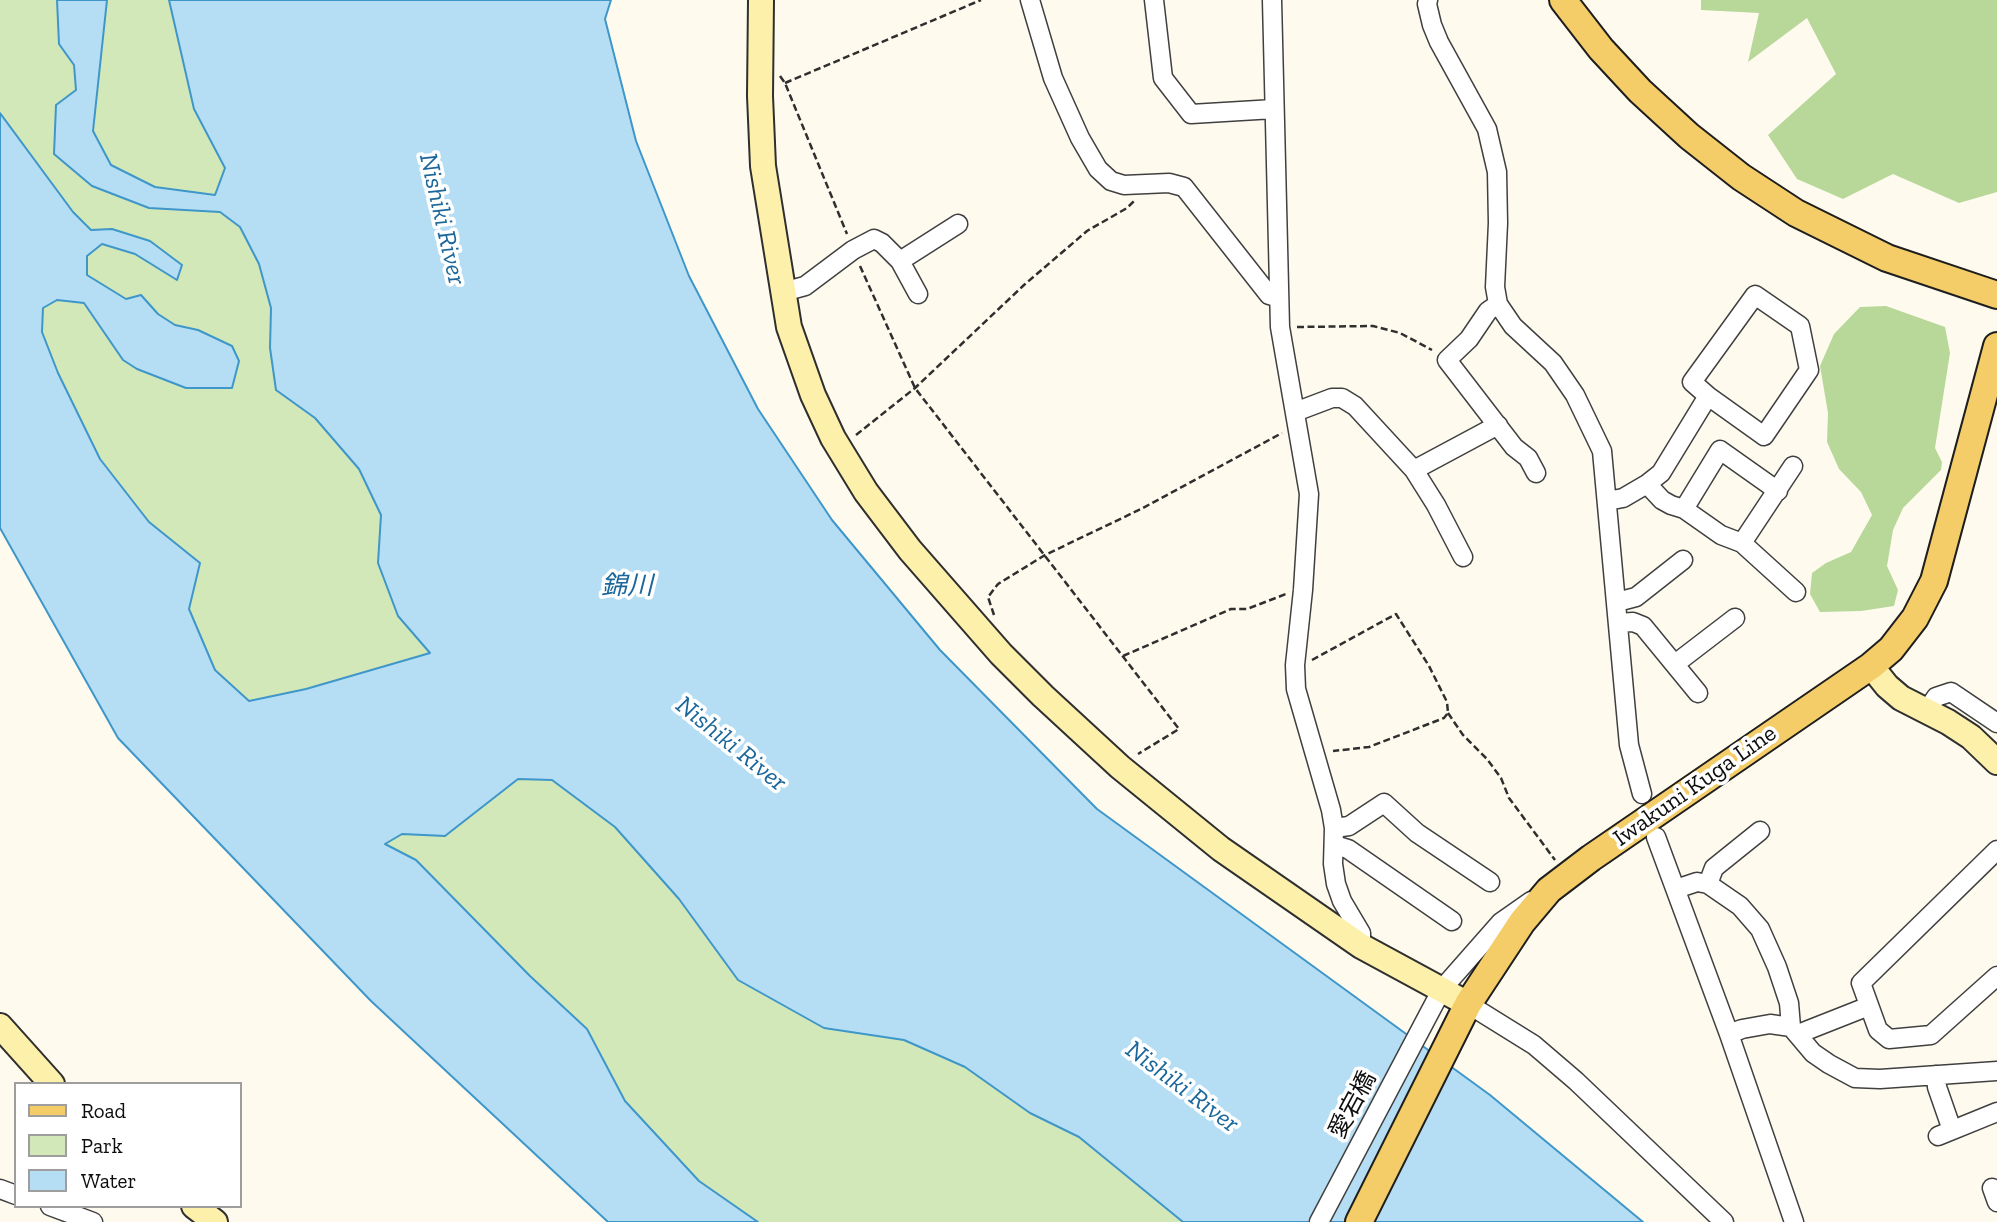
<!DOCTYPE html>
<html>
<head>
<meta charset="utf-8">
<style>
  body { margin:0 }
  #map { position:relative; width:1997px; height:1222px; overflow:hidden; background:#fefbee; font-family:"Zilla Slab",serif }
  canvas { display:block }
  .legend { position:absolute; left:14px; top:1082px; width:228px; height:126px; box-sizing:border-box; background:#fff; border:2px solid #9e9e9e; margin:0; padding:9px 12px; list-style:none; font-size:21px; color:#0d0d0d }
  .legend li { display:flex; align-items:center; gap:14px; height:35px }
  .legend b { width:35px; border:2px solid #9e9e9e }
</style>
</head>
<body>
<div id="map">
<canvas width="1997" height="1222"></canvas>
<ul class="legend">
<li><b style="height:9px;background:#f4cd69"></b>Road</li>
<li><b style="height:19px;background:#d3e8b9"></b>Park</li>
<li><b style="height:19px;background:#b5def4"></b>Water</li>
</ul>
</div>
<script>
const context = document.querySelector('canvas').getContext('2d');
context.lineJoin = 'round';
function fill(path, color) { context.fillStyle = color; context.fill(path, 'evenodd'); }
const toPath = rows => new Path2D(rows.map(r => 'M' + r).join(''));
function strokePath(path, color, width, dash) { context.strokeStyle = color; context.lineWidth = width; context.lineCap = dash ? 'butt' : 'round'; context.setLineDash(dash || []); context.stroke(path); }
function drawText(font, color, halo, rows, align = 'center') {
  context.font = font + ' "Zilla Slab","Noto Sans JP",serif'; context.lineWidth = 7; context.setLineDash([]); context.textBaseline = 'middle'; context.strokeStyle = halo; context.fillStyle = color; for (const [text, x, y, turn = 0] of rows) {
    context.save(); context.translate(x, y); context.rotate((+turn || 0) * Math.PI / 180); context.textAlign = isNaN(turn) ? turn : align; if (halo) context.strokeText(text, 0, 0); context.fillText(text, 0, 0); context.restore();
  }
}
fill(toPath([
  [0,0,57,0,59,44,74,65,76,90,54,154,92,186,149,208,221,212,240,227,259,264,271,308,270,348,276,390,315,418,359,469,381,515,378,563,398,616,431,654,306,689,249,701,215,670,189,608,200,563,149,522,100,459,58,373,42,332,43,308,57,300,84,303,99,324,198,330,175,325,158,314,141,295,126,299,87,275,87,256,101,244,135,254,176,280,182,266,112,229,92,230,73,212,0,113],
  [107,0,169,0,194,109,225,168,216,195,155,187,111,165,93,131],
  [517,779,552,780,615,827,679,899,824,1028,904,1040,965,1067,1030,1113,1079,1137,1183,1222,759,1222,741,1211,699,1181,625,1101,587,1028,530,976,416,860,384,844,402,834,445,836]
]), '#d3e8b9');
fill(toPath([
  [1701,0,1997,0,1997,192,1959,203,1893,174,1843,199,1797,179,1768,135,1836,74,1807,18,1748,62,1759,13,1701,10],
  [1886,306,1945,327,1950,353,1935,448,1942,462,1941,470,1903,508,1893,530,1887,566,1898,590,1894,606,1861,611,1820,612,1810,594,1812,573,1826,563,1851,552,1872,515,1861,492,1839,469,1827,442,1828,413,1820,366,1834,334,1860,307]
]), '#b7d899');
const water = toPath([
  [57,0,107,0,93,131,111,165,155,187,215,195,225,168,194,109,169,0,611,0,605,19,636,141,689,276,758,409,832,520,940,650,1097,809,1490,1095,1643,1222,1183,1222,1079,1137,1030,1113,965,1067,904,1040,824,1028,738,980,679,899,615,827,552,780,518,779,445,836,402,834,385,844,416,860,530,976,587,1029,625,1101,699,1181,758,1222,608,1222,371,1001,118,738,0,528,0,113,73,212,91,230,112,229,150,241,182,265,177,280,135,254,102,244,87,256,87,275,126,299,141,295,158,314,175,325,198,330,232,346,239,361,232,388,186,388,137,369,123,360,84,303,57,300,43,308,42,332,58,373,100,459,149,522,200,563,189,609,215,670,249,701,306,689,430,653,398,616,378,563,381,515,359,469,315,418,276,390,270,348,271,308,259,264,240,227,220,212,149,208,92,186,54,154,56,105,76,90,74,65,59,44,57,0]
]);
fill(water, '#b5def4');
strokePath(water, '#3e96c9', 2);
const street = toPath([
  [1030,0,1053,78,1080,138,1098,169,1111,181,1124,185,1169,183,1184,187,1269,295,1279,298],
  [1154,0,1163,78,1191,114,1274,109],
  [1272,0,1280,327,1309,494,1303,590,1295,665,1296,689,1331,810,1334,828,1333,864,1336,884,1342,901,1361,933,1361,946],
  [1428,0,1427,4,1432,25,1439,42,1487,129,1497,172,1498,223,1495,287,1498,304,1513,326,1553,363,1575,395,1602,451,1629,745,1642,794],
  [900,261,958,224],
  [783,292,805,286,853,250,874,239,882,243,900,261,918,294],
  [1498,304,1488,311,1469,339,1447,360,1514,447,1528,458,1536,473],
  [1295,412,1332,398,1342,398,1355,406,1414,470,1498,425],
  [1414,470,1436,505,1463,557],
  [1647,484,1661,473,1708,396,1692,382,1755,295,1800,326,1809,370,1764,436,1708,396],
  [1607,501,1623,498,1647,484,1662,500,1671,505,1684,509,1721,535,1742,543,1793,466],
  [1684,509,1720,450,1778,491],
  [1742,543,1796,592],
  [1617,602,1636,597,1683,560],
  [1618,623,1633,622,1643,626,1698,693],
  [1675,664,1735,618],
  [1926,712,1936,697,1951,692,1997,723],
  [1334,828,1349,826,1384,803,1417,833,1490,882],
  [1656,837,1729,1034,1794,1222],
  [1335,845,1348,849,1452,921],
  [1997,850,1861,983,1878,1030,1889,1039,1931,1035,1997,976],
  [1708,884,1714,868,1760,831],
  [1676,889,1697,882,1708,884,1740,906,1760,929,1777,967,1789,1003,1791,1027],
  [1468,1004,1534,1045,1576,1081,1724,1222],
  [1729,1034,1742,1029,1770,1024,1791,1027,1813,1053,1829,1064,1855,1078,1880,1079,1997,1071],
  [1798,1034,1869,1006],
  [1936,1075,1937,1087,1952,1130],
  [1938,1136,1997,1112],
  [1992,1188,1997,1202],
  [0,1189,16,1195],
  [50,1206,93,1222],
  [1319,1222,1442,989,1501,922,1531,901]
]);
const secondary = toPath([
  [761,0,760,96,763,166,789,327,813,395,833,438,866,492,910,550,1001,654,1043,696,1120,767,1221,849,1361,946,1468,1004],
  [1871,666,1887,686,1901,698,1948,722,1971,737,1997,762],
  [0,1026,52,1084],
  [194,1206,215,1222]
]);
const primary = toPath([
  [1563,0,1601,49,1640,91,1689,136,1741,177,1796,213,1887,258,1997,295],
  [1359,1222,1468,1004,1522,922,1549,890,1591,858,1871,666,1891,649,1915,618,1934,581,1997,346]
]);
strokePath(street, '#404040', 21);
strokePath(secondary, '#2f2f2f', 28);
strokePath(primary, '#1e1e1e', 30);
strokePath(toPath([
  [780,76,785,83,847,234],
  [785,83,981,0],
  [860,266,915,388,1179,729,1138,754],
  [1297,327,1373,326,1400,333,1432,350],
  [856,435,915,388,1024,285,1087,231,1127,208,1134,201],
  [994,615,988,597,998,584,1045,555,1141,509,1282,433],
  [1123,656,1231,609,1247,609,1286,594],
  [1312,660,1396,614,1429,666,1447,702,1448,713,1444,718,1369,747,1333,751],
  [1448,713,1463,735,1487,759,1501,778,1509,798,1555,860]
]), '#2f2f2f', 2.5, [7, 3.5]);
strokePath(street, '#fff', 18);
strokePath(secondary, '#fcf0ab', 24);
strokePath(primary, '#f4cd69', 26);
drawText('24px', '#0d0d0d', '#fff', [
  ["Iwakuni Kuga Line",1695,786,-35],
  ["愛宕橋",1353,1105,-62]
]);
drawText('italic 26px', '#1b679b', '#fff', [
  ["Nishiki River",442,219,77],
  ["錦川",627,587],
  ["Nishiki River",731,744,39],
  ["Nishiki River",1182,1087,37]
]);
</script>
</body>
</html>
